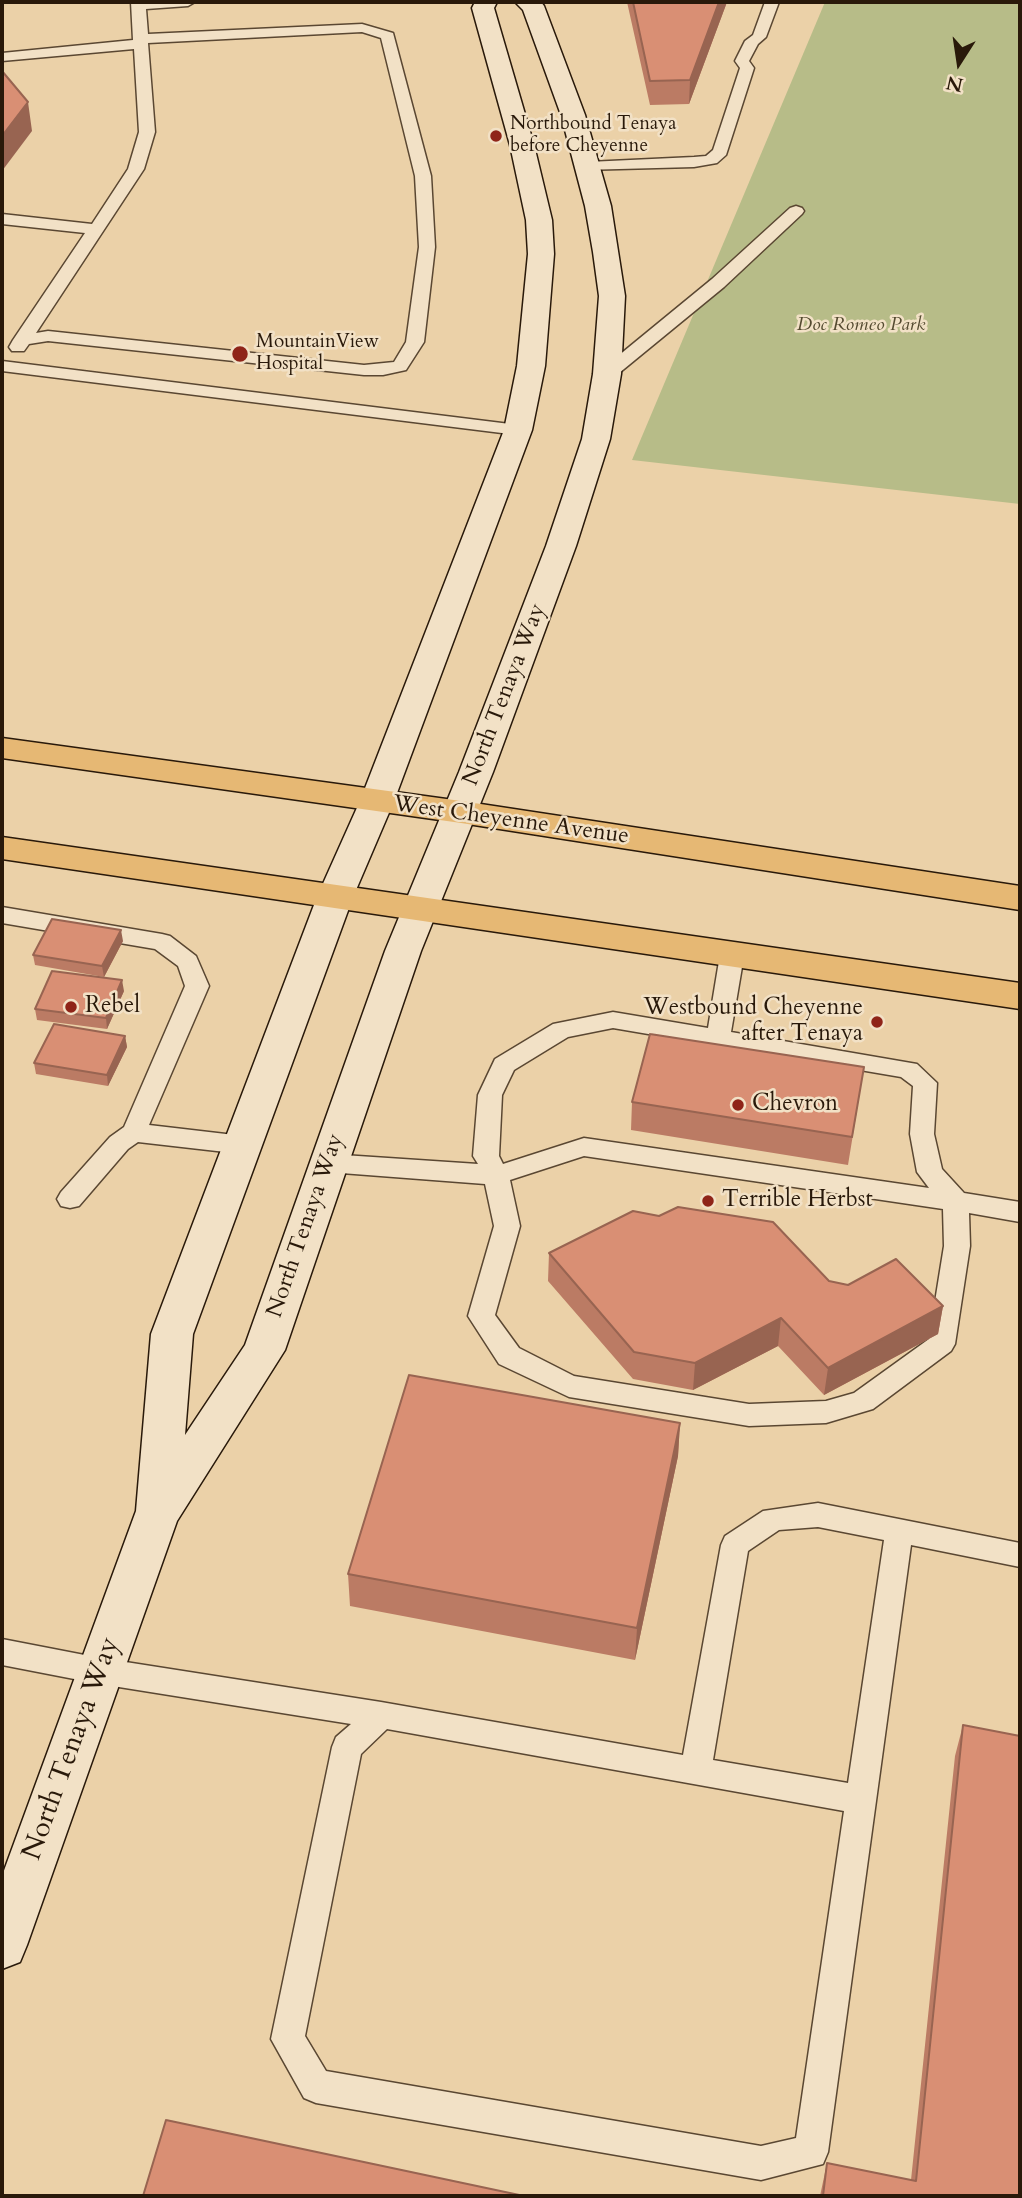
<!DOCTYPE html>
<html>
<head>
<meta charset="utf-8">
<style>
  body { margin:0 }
  #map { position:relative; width:1022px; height:2198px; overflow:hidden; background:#ebd1a8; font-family:Cardo,serif }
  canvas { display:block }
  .frame { position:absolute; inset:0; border:4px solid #29190a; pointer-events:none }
  .north { position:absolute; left:924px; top:28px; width:70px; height:70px; -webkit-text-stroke:5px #f2e1c6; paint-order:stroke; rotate:192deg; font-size:19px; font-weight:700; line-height:28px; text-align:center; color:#29190a }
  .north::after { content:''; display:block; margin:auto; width:24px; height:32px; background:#29190a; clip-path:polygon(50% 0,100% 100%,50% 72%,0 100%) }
</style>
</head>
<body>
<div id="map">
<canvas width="1022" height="2198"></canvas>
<div class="frame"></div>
<div class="north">N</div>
</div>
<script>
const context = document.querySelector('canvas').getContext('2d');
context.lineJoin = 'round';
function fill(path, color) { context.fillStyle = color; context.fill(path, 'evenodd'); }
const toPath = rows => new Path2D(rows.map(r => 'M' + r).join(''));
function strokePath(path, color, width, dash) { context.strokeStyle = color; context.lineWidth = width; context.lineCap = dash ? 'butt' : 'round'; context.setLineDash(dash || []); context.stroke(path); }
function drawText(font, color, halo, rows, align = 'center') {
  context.font = font + ' Cardo,serif'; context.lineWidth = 5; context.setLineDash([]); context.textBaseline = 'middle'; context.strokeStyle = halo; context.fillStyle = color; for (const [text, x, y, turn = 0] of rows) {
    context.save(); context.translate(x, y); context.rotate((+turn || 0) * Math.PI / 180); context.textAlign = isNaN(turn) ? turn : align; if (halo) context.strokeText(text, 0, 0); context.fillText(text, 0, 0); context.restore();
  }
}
fill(toPath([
  [825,2,1020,2,1020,504,632,460]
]), '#b7bc88');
const lane = toPath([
  [131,2,195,2,188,6,146,9,148,34,362,24,393,33,431,176,435,247,424,342,406,370,383,375,364,375,48,341,29,344,24,351,12,351,9,347,13,340,85,233,2,224,2,214,92,224,128,169,139,132,134,49,2,61,2,53,133,40,131,2],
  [362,32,381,38,415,176,419,247,406,342,394,362,364,365,48,331,36,333,144,169,155,132,148,43,362,32],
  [765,2,779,2,766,37,758,44,749,61,754,68,726,155,717,163,694,167,582,170,580,167,582,164,588,162,694,157,706,156,713,150,740,68,735,61,745,41,753,35,765,2],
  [796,206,802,208,804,211,802,214,724,287,613,378,601,378,598,374,601,370,712,279,790,208,796,206],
  [2,361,518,425,527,430,518,435,2,371,2,361],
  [2,907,162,934,170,936,196,956,209,986,149,1125,243,1136,252,1139,255,1145,252,1151,243,1154,138,1142,128,1149,79,1206,70,1208,61,1206,57,1199,61,1192,110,1137,124,1127,185,986,178,966,155,949,2,923,2,907],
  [732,947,740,949,744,955,731,1032,917,1064,937,1083,934,1134,942,1169,964,1193,1020,1202,1020,1222,969,1213,970,1246,955,1344,951,1351,873,1409,826,1423,749,1426,569,1397,499,1364,468,1316,494,1226,485,1184,328,1172,319,1170,315,1163,319,1156,328,1154,478,1164,473,1156,478,1095,495,1059,553,1024,613,1012,708,1028,720,955,724,949,732,947],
  [613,1028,901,1077,913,1086,910,1134,917,1172,929,1188,584,1138,503,1164,499,1156,502,1095,514,1070,568,1037,613,1028],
  [584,1156,943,1209,944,1246,929,1339,854,1393,826,1401,749,1404,574,1376,519,1348,495,1315,520,1226,510,1180,584,1156],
  [818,1503,1020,1543,1020,1567,911,1545,828,2152,823,2164,761,2180,316,2103,304,2098,271,2039,332,1747,336,1737,351,1724,100,1684,2,1665,2,1639,100,1658,381,1702,683,1755,721,1545,725,1536,763,1511,818,1503],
  [818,1527,884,1540,848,1783,713,1760,748,1551,779,1530,818,1527],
  [387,1729,844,1811,796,2138,761,2146,326,2071,305,2036,361,1754,387,1729]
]);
const secondary = toPath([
  [475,2,497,2,494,8,534,145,552,220,554,254,545,366,532,430,394,801,353,897,193,1334,185,1435,245,1345,385,951,459,772,546,546,582,439,593,374,599,296,593,252,585,206,561,115,523,10,515,2,541,2,544,6,585,115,611,206,625,296,621,374,610,439,576,546,493,772,421,951,285,1350,177,1521,27,1945,20,1962,2,1969,2,1876,136,1511,151,1334,317,897,360,801,504,430,517,366,528,254,526,220,510,145,472,8,475,2]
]);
const primary = toPath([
  [2,738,461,801,1020,886,1020,910,461,823,2,758,2,738],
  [2,837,1020,983,1020,1009,2,859,2,837]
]);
strokePath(lane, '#5a4732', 3);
strokePath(secondary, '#29190a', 3);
strokePath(primary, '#29190a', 3);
fill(lane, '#f2e1c6');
fill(secondary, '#f2e1c6');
fill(primary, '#e6b874');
fill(toPath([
  [627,2,727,2,689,104,650,105],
  [123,941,104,977,35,965,33,955],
  [124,991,107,1029,37,1020,35,1009],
  [125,1036,127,1047,108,1086,36,1074,34,1063],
  [864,1067,848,1165,631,1130,632,1102],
  [549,1253,829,1281,943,1306,938,1334,824,1395,778,1346,693,1390,633,1379,548,1281],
  [680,1423,678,1456,635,1660,350,1606,348,1574],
  [963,1725,1020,2196,820,2196,827,2163,911,2180,955,1756]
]), '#bb7b64');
fill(toPath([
  [719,2,727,2,689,104,690,80],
  [28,102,32,131,2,171,2,136],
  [121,930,123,941,104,977,102,966],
  [122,980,124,991,107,1029,106,1018],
  [125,1036,127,1047,108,1086,107,1075],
  [943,1306,938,1334,824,1395,828,1368],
  [781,1318,778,1346,693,1390,695,1363],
  [680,1423,678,1456,635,1660,637,1628]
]), '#986451');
const building = toPath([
  [633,2,719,2,690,80,650,81,633,2],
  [2,71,28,102,2,136,2,71],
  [52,919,121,930,102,966,33,955,52,919],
  [52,971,122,980,106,1018,35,1009,52,971],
  [54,1024,125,1036,107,1075,34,1063,54,1024],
  [650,1034,864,1067,852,1137,632,1102,650,1034],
  [678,1207,773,1222,829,1281,848,1285,896,1259,943,1306,828,1368,781,1318,695,1363,634,1352,549,1253,633,1211,659,1216,678,1207],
  [409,1375,680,1423,637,1628,348,1574,409,1375],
  [963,1725,1020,1736,1020,2196,823,2196,827,2163,916,2181,963,1725],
  [166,2120,524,2196,143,2196,166,2120]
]);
fill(building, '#d98f74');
strokePath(building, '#986451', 2);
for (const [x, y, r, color] of [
  [496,136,7,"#8f2418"],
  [240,354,9,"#8f2418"],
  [71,1007,7,"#8f2418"],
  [877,1022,7,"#8f2418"],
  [738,1105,7,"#8f2418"],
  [708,1201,7,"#8f2418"]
]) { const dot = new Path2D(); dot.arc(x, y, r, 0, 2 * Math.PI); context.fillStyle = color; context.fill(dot); strokePath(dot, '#f2e1c6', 2.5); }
drawText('19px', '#29190a', '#f2e1c6', [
  ["Northbound Tenaya",510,125],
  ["before Cheyenne",510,147],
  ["MountainView",256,343],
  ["Hospital",256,365]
], 'left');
drawText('italic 19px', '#544a30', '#f2e1c6', [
  ["Doc Romeo Park",861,326]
]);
drawText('23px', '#29190a', '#f2e1c6', [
  ["North Tenaya Way",505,695,-69],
  ["West Cheyenne Avenue",511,821,8],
  ["North Tenaya Way",306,1226,-71]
]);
drawText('23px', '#29190a', '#f2e1c6', [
  ["Rebel",85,1007],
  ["Westbound Cheyenne",863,1009,"right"],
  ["after Tenaya",863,1035,"right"],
  ["Chevron",752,1105],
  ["Terrible Herbst",722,1201]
], 'left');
drawText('28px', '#29190a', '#f2e1c6', [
  ["North Tenaya Way",72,1749,-70]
]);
</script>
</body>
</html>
